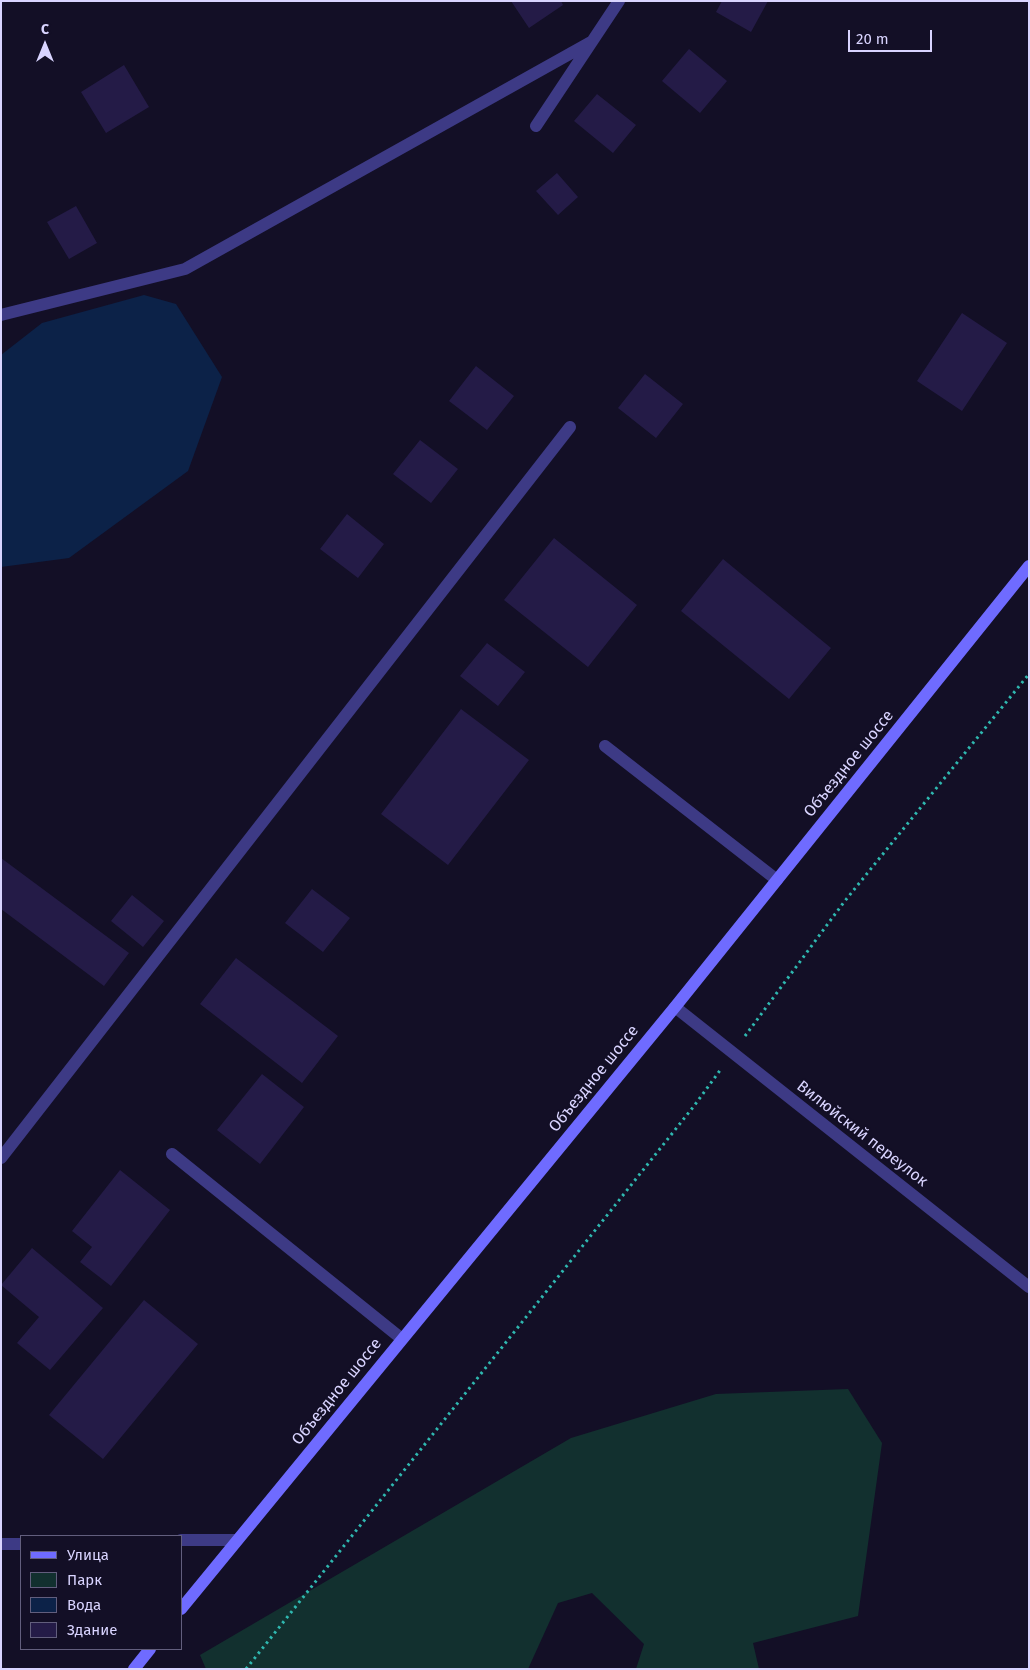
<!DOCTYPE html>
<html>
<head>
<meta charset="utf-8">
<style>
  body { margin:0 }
  #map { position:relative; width:1030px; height:1670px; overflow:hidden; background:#130f26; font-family:"Fira Sans",sans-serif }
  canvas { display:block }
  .frame { position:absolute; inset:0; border:2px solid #d9d4ff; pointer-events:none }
  .legend { position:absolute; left:20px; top:1535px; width:162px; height:115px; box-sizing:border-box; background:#130f26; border:1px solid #625e7d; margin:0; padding:6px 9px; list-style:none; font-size:15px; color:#d9d4ff }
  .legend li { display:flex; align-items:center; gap:10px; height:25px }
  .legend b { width:25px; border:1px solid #625e7d }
  .north { position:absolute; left:20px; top:20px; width:50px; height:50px; -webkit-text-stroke:4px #130f26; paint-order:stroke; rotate:0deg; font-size:14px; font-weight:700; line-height:20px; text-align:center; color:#d9d4ff }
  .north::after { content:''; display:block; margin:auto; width:18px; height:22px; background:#d9d4ff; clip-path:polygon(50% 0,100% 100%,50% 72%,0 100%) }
  .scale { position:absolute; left:848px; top:30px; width:84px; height:22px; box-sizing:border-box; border:2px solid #d9d4ff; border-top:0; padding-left:6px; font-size:15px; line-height:18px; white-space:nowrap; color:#d9d4ff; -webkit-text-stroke:4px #130f26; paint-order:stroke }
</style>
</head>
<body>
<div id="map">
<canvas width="1030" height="1670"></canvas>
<div class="frame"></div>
<ul class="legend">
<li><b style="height:6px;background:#6f6bff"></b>Улица</li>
<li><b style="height:14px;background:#12302f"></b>Парк</li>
<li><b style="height:14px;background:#0c2248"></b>Вода</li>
<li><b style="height:14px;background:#241b47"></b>Здание</li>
</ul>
<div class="north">С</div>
<div class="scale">20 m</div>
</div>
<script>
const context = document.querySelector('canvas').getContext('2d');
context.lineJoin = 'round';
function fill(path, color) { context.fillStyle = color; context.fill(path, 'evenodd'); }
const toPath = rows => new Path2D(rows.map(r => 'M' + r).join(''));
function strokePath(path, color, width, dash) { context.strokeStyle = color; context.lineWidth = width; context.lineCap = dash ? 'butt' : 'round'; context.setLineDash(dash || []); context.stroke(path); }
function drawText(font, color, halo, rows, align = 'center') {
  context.font = font + ' "Fira Sans",sans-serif'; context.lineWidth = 4; context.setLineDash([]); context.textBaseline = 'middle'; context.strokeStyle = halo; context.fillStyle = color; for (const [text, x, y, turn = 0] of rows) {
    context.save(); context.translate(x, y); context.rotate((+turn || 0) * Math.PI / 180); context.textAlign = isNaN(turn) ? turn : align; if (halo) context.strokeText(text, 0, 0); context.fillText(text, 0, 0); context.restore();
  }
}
fill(toPath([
  [848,1389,882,1443,858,1616,753,1643,759,1669,636,1669,644,1644,592,1593,558,1603,528,1669,206,1669,200,1655,571,1438,716,1394]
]), '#12302f');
fill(toPath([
  [144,295,176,304,222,377,188,471,69,558,1,567,1,355,42,323]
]), '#0c2248');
fill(toPath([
  [511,1,561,1,563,5,529,28],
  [722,1,768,1,751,32,716,12],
  [689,49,727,81,700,113,662,81],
  [124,65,149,107,106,133,81,92],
  [597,94,636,125,613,153,574,121],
  [557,173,578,197,558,215,536,191],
  [76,206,97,243,69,259,47,222],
  [962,313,1007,343,962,411,917,381],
  [476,366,514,396,487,430,449,401],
  [645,374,683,404,656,438,618,408],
  [420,440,458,469,431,503,393,474],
  [347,514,384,544,358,578,320,549],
  [554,538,637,605,588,667,504,600],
  [723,559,831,648,789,699,681,611],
  [487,643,525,672,498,706,460,676],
  [461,709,529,760,448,865,381,814],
  [1,858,129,953,104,986,1,909],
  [312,889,350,918,323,952,285,923],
  [132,895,164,921,143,947,111,921],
  [236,958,338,1036,302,1083,200,1004],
  [262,1074,304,1107,260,1164,217,1130],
  [120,1170,170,1210,111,1286,80,1262,92,1247,72,1231],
  [32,1248,103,1308,50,1370,17,1343,39,1317,1,1285],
  [144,1300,198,1344,103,1459,49,1415]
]), '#241b47');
strokePath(toPath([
  [745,1036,844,902,1029,674],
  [246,1669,694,1106,721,1069]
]), '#2fb8b0', 3, [2.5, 4]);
strokePath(toPath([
  [536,126,619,1],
  [1,315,185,269,591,42],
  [605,746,777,880],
  [172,1154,402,1339],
  [1,1158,570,427]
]), '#3d3a85', 12);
strokePath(toPath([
  [675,1007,1029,1287],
  [181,1540,237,1540],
  [1,1544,21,1544]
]), '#3d3a85', 12);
strokePath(toPath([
  [181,1609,675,1007,1029,566],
  [134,1669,150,1649]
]), '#6f6bff', 12);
drawText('16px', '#d9d4ff', '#130f26', [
  ["Объездное шоссе",849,764,-51],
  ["Объездное шоссе",594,1079,-51],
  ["Вилюйский переулок",862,1134,38],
  ["Объездное шоссе",337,1392,-51]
]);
</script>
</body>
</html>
